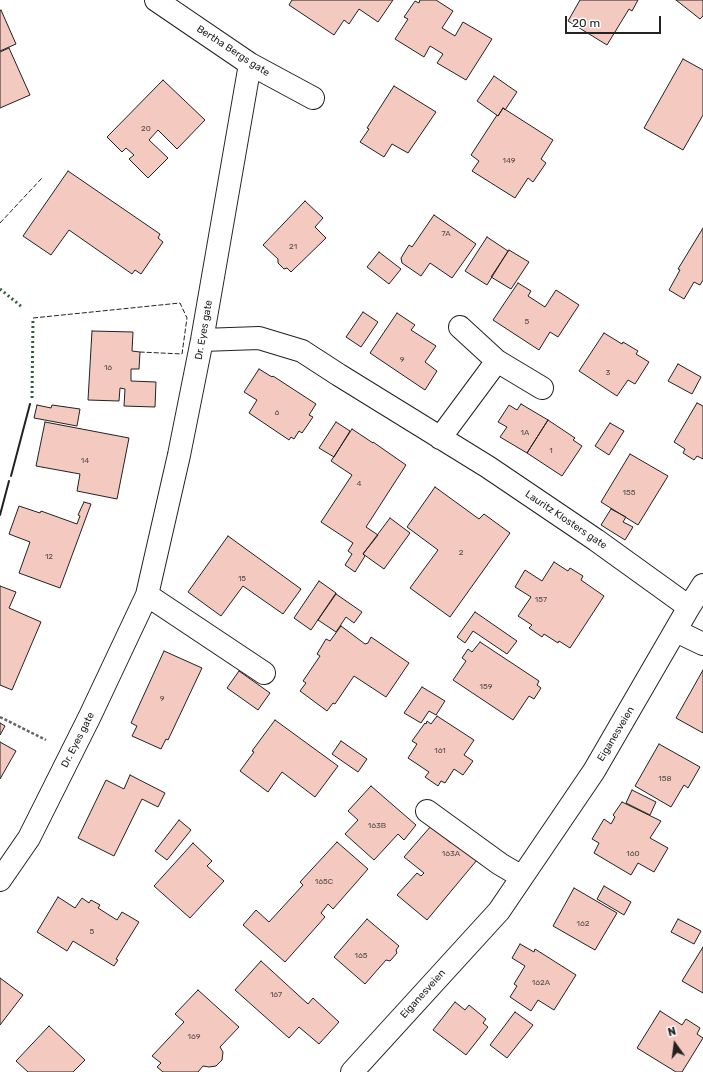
<!DOCTYPE html>
<html>
<head>
<meta charset="utf-8">
<style>
  body { margin:0 }
  #map { position:relative; width:703px; height:1072px; overflow:hidden; background:#fff; font-family:Rubik,sans-serif }
  canvas { display:block }
  .north { position:absolute; left:655px; top:1024px; width:40px; height:40px; -webkit-text-stroke:3px #fff; paint-order:stroke; rotate:346deg; font-size:11px; font-weight:700; line-height:16px; text-align:center; color:#222 }
  .north::after { content:''; display:block; margin:auto; width:14px; height:18px; background:#222; clip-path:polygon(50% 0,100% 100%,50% 72%,0 100%) }
  .scale { position:absolute; left:565px; top:16px; width:96px; height:18px; box-sizing:border-box; border:2px solid #222; border-top:0; padding-left:5px; font-size:12px; line-height:14px; white-space:nowrap; color:#222; -webkit-text-stroke:3px #fff; paint-order:stroke }
</style>
</head>
<body>
<div id="map">
<canvas width="703" height="1072"></canvas>
<div class="north">N</div>
<div class="scale">20 m</div>
</div>
<script>
const context = document.querySelector('canvas').getContext('2d');
context.lineJoin = 'round';
function fill(path, color) { context.fillStyle = color; context.fill(path, 'evenodd'); }
const toPath = rows => new Path2D(rows.map(r => 'M' + r).join(''));
function strokePath(path, color, width, dash) { context.strokeStyle = color; context.lineWidth = width; context.lineCap = dash ? 'butt' : 'round'; context.setLineDash(dash || []); context.stroke(path); }
function drawText(font, color, halo, rows, align = 'center') {
  context.font = font + ' Rubik,sans-serif'; context.lineWidth = 3; context.setLineDash([]); context.textBaseline = 'middle'; context.strokeStyle = halo; context.fillStyle = color; for (const [text, x, y, turn = 0] of rows) {
    context.save(); context.translate(x, y); context.rotate((+turn || 0) * Math.PI / 180); context.textAlign = isNaN(turn) ? turn : align; if (halo) context.strokeText(text, 0, 0); context.fillText(text, 0, 0); context.restore();
  }
}
const building = toPath([
  [292,0,393,0,378,22,359,9,349,24,344,20,334,35,289,5,292,0],
  [420,0,436,0,453,11,442,28,455,36,463,22,492,39,466,80,437,63,443,54,430,46,424,57,395,39,408,19,404,17,415,1,419,3,420,0],
  [580,0,638,0,632,11,629,9,607,45,568,21,580,0],
  [676,0,703,0,703,16,700,19,676,0],
  [1,10,16,44,0,51,0,11,1,10],
  [9,48,30,95,0,108,0,52,9,48],
  [683,59,703,70,703,115,683,150,644,128,683,59],
  [494,76,517,92,505,110,503,108,498,116,477,101,494,76],
  [163,80,205,120,177,149,158,130,149,140,168,158,148,178,129,159,134,155,126,148,122,152,107,137,163,80],
  [394,86,436,112,408,153,392,144,384,157,360,142,369,129,367,128,394,86],
  [503,108,553,140,541,159,546,163,533,182,528,178,515,198,472,171,479,161,471,155,497,115,498,116,503,108],
  [68,171,160,234,158,238,163,242,141,274,135,270,132,274,69,230,51,255,23,236,68,171],
  [305,201,323,218,315,227,326,238,291,272,287,268,284,269,278,263,278,259,263,245,305,201],
  [434,215,476,244,452,278,430,263,421,276,402,263,401,258,409,245,412,247,434,215],
  [703,228,703,280,700,285,694,282,684,299,669,290,680,270,678,269,703,228],
  [487,237,508,251,487,285,465,271,487,237],
  [509,250,529,262,511,289,491,277,509,250],
  [379,252,401,269,389,284,367,267,379,252],
  [518,283,531,291,528,296,545,307,556,290,579,305,558,337,550,332,539,350,493,320,518,283],
  [363,312,378,322,361,347,346,337,363,312],
  [397,313,415,325,411,330,436,346,425,362,437,371,425,390,370,353,397,313],
  [92,331,133,332,132,351,140,352,139,369,131,369,131,381,156,382,155,407,124,406,125,389,120,388,119,401,88,400,92,331],
  [604,333,622,344,623,342,638,351,636,354,649,362,635,384,628,380,617,396,579,371,604,333],
  [678,364,701,377,692,394,668,381,678,364],
  [259,369,272,377,273,376,316,404,309,415,313,417,302,433,299,431,294,439,291,437,289,440,249,413,257,400,244,392,259,369],
  [697,403,703,406,703,459,697,456,694,460,683,453,685,449,674,442,697,403],
  [521,404,548,420,527,453,500,437,507,427,498,422,509,405,517,410,521,404],
  [37,405,51,408,52,405,80,409,77,426,34,418,37,405],
  [548,420,575,438,573,440,582,446,562,476,527,453,548,420],
  [45,422,129,438,117,499,77,491,80,474,36,466,45,422],
  [336,422,350,431,334,457,319,448,336,422],
  [610,423,624,431,609,455,595,446,610,423],
  [352,429,373,443,373,442,406,465,366,527,378,535,363,554,365,556,355,572,345,565,352,554,348,551,353,543,321,522,352,475,331,461,352,429],
  [630,454,668,476,638,525,601,502,630,454],
  [435,487,479,519,484,514,510,533,450,617,410,588,438,550,407,527,435,487],
  [84,502,91,504,60,588,19,573,30,542,9,534,19,506,40,513,41,511,77,524,80,516,78,515,84,502],
  [611,509,626,517,623,522,633,527,625,540,601,525,611,509],
  [390,518,410,533,384,569,363,554,390,518],
  [228,536,301,589,283,614,243,586,221,616,188,592,228,536],
  [554,562,568,571,570,568,583,576,581,580,604,596,570,648,559,641,558,643,544,634,542,637,529,628,532,625,518,616,531,597,515,587,525,570,542,581,554,562],
  [319,581,336,593,311,630,294,618,319,581],
  [0,586,16,592,9,608,41,622,12,690,0,685,0,586],
  [336,594,362,612,354,623,346,617,336,632,318,620,336,594],
  [475,612,517,641,507,654,473,631,465,643,457,637,475,612],
  [341,626,365,644,368,643,371,637,409,663,386,697,354,676,335,704,333,703,327,711,300,691,306,683,303,681,320,656,317,654,326,639,330,641,341,626],
  [480,642,539,681,537,685,541,688,534,699,529,696,513,720,453,680,466,661,462,658,468,649,472,652,480,642],
  [164,651,202,668,168,740,166,739,161,749,132,736,137,726,131,723,164,651],
  [703,670,703,733,676,718,703,670],
  [239,671,270,693,258,710,227,688,239,671],
  [422,687,445,701,436,715,429,711,421,723,404,713,422,687],
  [437,716,474,740,464,755,473,761,463,775,454,769,445,783,441,781,438,786,425,777,429,772,408,758,417,744,412,741,425,723,426,724,427,721,431,724,437,716],
  [275,720,338,766,315,797,282,772,268,792,240,771,254,752,252,751,275,720],
  [0,723,5,726,0,735,0,723],
  [341,741,367,759,358,772,332,754,341,741],
  [0,742,16,751,0,779,0,742],
  [659,744,700,767,688,788,684,785,671,807,635,786,659,744],
  [130,775,165,793,158,807,142,799,114,856,78,838,106,780,124,789,130,775],
  [371,786,416,825,404,840,398,834,374,860,345,834,358,820,348,811,371,786],
  [632,790,656,802,650,815,626,803,632,790],
  [622,802,661,821,650,838,668,848,654,872,638,863,631,875,594,853,599,843,592,839,604,819,611,824,615,817,613,815,622,802],
  [179,820,191,830,167,860,155,851,179,820],
  [431,826,451,843,453,840,477,860,427,920,397,895,417,873,421,876,424,873,404,857,431,826],
  [337,842,368,869,333,909,328,904,321,913,325,917,285,962,243,925,256,910,269,922,303,885,300,882,337,842],
  [193,843,212,861,207,866,224,881,190,918,154,886,193,843],
  [604,886,631,902,624,915,597,899,604,886],
  [574,888,617,913,595,950,553,926,574,888],
  [58,897,75,908,82,898,89,903,91,900,100,905,98,908,117,920,122,912,139,922,116,959,118,960,114,966,73,941,67,951,37,932,58,897],
  [367,919,399,946,396,950,397,953,390,961,386,960,365,984,334,957,367,919],
  [678,919,701,931,694,944,671,932,678,919],
  [520,944,534,952,535,949,576,975,554,1010,538,1000,531,1011,510,997,517,986,514,984,525,966,512,958,520,944],
  [703,947,703,993,682,981,703,947],
  [261,961,308,1004,313,998,339,1022,319,1044,299,1027,289,1038,235,990,261,961],
  [0,978,23,995,0,1025,0,978],
  [198,990,239,1027,220,1047,223,1052,222,1060,216,1066,209,1067,203,1066,198,1072,163,1072,157,1067,161,1063,152,1056,184,1022,175,1014,198,990],
  [455,1002,465,1010,469,1005,486,1019,483,1023,488,1027,466,1055,433,1030,455,1002],
  [660,1011,682,1025,686,1019,700,1028,697,1034,703,1038,682,1072,676,1072,637,1048,660,1011],
  [515,1012,533,1025,507,1058,490,1045,515,1012],
  [49,1026,85,1060,73,1072,28,1072,16,1061,49,1026]
]);
fill(building, '#f3c9c0');
strokePath(building, '#222', 1);
const minor = toPath([
  [156,0,250,64,313,98],
  [460,327,497,361,542,388],
  [202,340,259,338,302,351,339,375,488,467,596,540,689,607],
  [440,438,497,361],
  [147,595,264,673],
  [676,631,703,644],
  [427,811,500,864,522,877],
  [0,880,29,838,90,716,147,595,179,455,202,340,250,64],
  [352,1072,499,911,594,771,689,607,703,585]
]);
strokePath(minor, '#222', 24);
strokePath(toPath([
  [0,717,46,740]
]), '#646464', 2.5, [3, 2]);
strokePath(minor, '#fff', 22);
strokePath(toPath([
  [0,289,22,307],
  [32,398,33,318]
]), '#2f5e38', 3, [2, 3]);
strokePath(toPath([
  [0,223,42,178],
  [33,318,180,303,187,318,182,354,140,352]
]), '#222', 1, [5, 2]);
strokePath(toPath([
  [11,476,30,404],
  [0,515,9,481]
]), '#222', 2);
drawText('8px', '#564c4a', null, [
  ["20",146,129],
  ["149",509,161],
  ["7A",446,234],
  ["21",293,247],
  ["5",527,322],
  ["9",402,360],
  ["16",108,368],
  ["3",608,373],
  ["6",277,413],
  ["1A",525,433],
  ["1",551,451],
  ["14",85,461],
  ["4",359,484],
  ["155",629,493],
  ["2",461,553],
  ["12",49,557],
  ["15",242,579],
  ["157",541,600],
  ["159",486,687],
  ["9",162,699],
  ["161",440,751],
  ["158",665,779],
  ["163B",377,826],
  ["163A",451,854],
  ["160",633,854],
  ["165C",324,882],
  ["162",583,924],
  ["5",92,932],
  ["165",361,956],
  ["162A",541,983],
  ["167",276,995],
  ["169",194,1037]
]);
drawText('10px', '#222', '#fff', [
  ["Bertha Bergs gate",233,51,33],
  ["Dr. Eyes gate",204,330,-80],
  ["Lauritz Klosters gate",566,520,34],
  ["Eiganesveien",616,734,-59],
  ["Dr. Eyes gate",78,740,-63],
  ["Eiganesveien",423,994,-48]
]);
</script>
</body>
</html>
